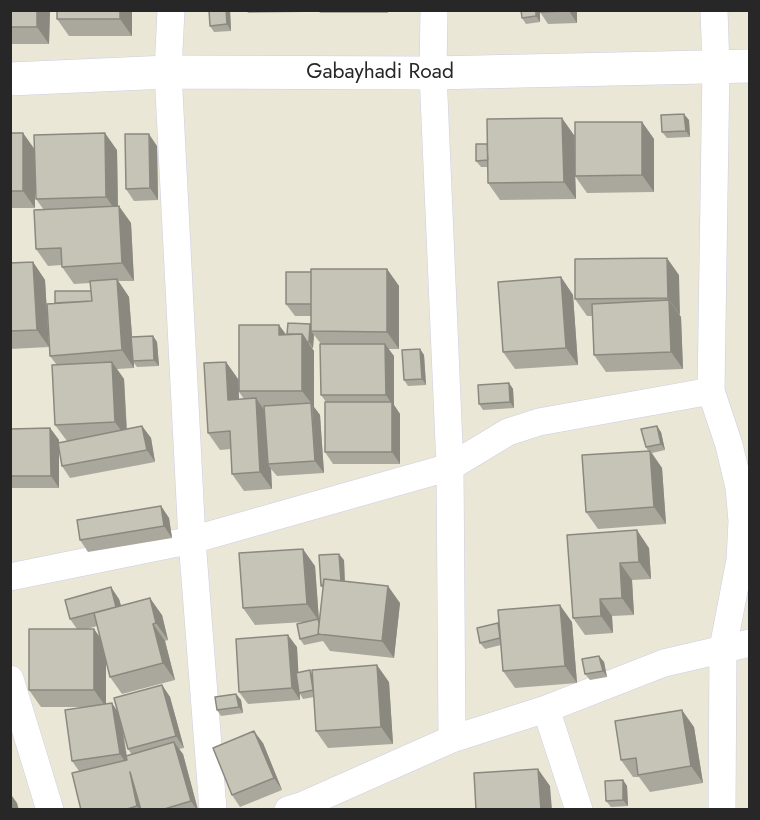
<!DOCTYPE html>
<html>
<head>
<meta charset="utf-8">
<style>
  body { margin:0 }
  #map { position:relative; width:760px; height:820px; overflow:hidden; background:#ebe7d7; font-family:Jost,sans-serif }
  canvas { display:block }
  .frame { position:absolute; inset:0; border:12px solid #272727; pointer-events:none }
</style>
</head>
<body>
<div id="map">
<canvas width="760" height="820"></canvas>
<div class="frame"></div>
</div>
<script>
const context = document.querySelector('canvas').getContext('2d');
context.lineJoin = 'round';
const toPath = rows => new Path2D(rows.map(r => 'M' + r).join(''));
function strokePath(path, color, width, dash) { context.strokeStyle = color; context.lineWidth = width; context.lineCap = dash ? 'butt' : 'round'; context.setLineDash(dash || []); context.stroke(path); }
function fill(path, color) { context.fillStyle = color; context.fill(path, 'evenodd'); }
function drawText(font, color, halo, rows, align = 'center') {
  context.font = font + ' Jost,sans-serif'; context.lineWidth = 4.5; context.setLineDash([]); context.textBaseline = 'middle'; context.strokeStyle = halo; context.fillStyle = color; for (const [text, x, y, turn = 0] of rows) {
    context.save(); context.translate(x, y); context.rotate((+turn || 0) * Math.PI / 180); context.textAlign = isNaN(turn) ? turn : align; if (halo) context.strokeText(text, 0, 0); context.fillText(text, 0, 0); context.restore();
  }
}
const minor = toPath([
  [171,10,168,72,192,540,213,810],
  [434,10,433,73,450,467,452,739],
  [714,10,716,67,711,391,729,445,739,487,742,521,740,560,723,648,722,810],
  [10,577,192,540,450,467,508,432,539,422,711,391],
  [10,679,50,810],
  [546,709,579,810],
  [288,810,301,806,452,739,546,709,664,663,750,643]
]);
const tertiary = toPath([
  [10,79,168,72,433,73,750,66]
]);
strokePath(minor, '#cdcce2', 28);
strokePath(tertiary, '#cdcce2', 34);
strokePath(minor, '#fff', 27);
strokePath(tertiary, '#fff', 33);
fill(toPath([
  [10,10,50,10,49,44,10,44],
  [57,10,132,10,132,36,69,36,57,19],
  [230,10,231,31,214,32,210,26],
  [246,10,306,10,306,12,248,13],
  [318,10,388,10,388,13,320,13],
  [540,10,540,22,526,24,522,18],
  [577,10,577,23,548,24,540,12],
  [689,120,690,137,667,138,662,132],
  [642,122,654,139,654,192,587,193,575,176,576,199,500,200,488,183,488,167,481,167,476,161,487,144,574,135],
  [10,133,23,133,35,150,117,150,118,206,131,223,134,281,118,281,129,297,132,337,153,336,157,342,159,366,137,367,134,363,134,368,117,369,124,379,127,429,142,426,151,438,155,462,70,478,62,466,59,449,59,488,10,488,10,429,50,428,59,440,59,443,67,441,55,425,56,364,50,356,55,303,91,291,90,283,74,284,62,267,62,265,48,266,36,249,44,210,36,199,35,157,35,208,10,208],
  [157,146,158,200,134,201,126,189],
  [33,262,45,280,49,347,10,349,10,263],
  [387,269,399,286,399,349,388,349,394,356,394,405,400,414,400,464,333,464,325,452,326,402,321,395,321,344,314,335,313,348,312,348,314,351,314,407,320,415,324,473,277,476,271,469,272,489,244,491,232,474,231,449,220,450,208,433,226,362,238,379,286,334,310,324,311,326,311,316,295,316,286,304,311,272],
  [239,392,244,399,239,400],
  [679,275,679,315,681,317,683,369,606,372,594,355,592,316,587,316,575,299],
  [561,277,573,295,578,365,515,369,503,352],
  [420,349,424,355,426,385,408,386,404,380],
  [509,383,513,389,514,408,483,410,479,404],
  [661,432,665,450,652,453,662,468,666,524,598,529,586,512,648,451,646,447],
  [161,506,169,518,172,538,88,552,80,540],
  [567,535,649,548,651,579,632,580,634,615,612,616,613,633,585,635,573,618],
  [344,560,345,581,400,603,394,658,330,651,323,641,304,645,300,639,304,622,255,625,243,608,315,566,319,620,323,588,321,586],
  [119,599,121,606,162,615,168,640,165,641,175,680,122,694,110,677,106,661,106,704,118,711,162,685,170,697,184,748,179,749,183,754,198,810,81,810,79,771,72,761,83,707,41,707,29,690,77,629,70,619],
  [97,626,100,638,94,629,87,629],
  [123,730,128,749,132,755,127,756],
  [572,622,577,683,515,688,503,671,501,645,485,649,480,643],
  [297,647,298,672,389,682,393,744,328,748,316,731,314,697,303,699,300,694,300,700,248,704,239,692],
  [599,656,604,662,607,677,590,680,585,674],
  [236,694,241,700,243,713,221,716,217,710],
  [694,727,703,783,650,792,639,777,633,777,621,760],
  [263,743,282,790,240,807,232,795],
  [623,780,627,786,628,806,611,807,606,801]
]), '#aaa89d');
fill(toPath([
  [37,10,50,10,49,44,37,27],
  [120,10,132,10,132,36,120,19],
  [226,10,230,10,231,31,227,24],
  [536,10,540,10,540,22,536,16],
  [569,10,577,10,577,23,569,11],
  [684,114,689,120,690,137,686,131],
  [562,118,574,135,576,199,564,182],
  [642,122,654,139,654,192,642,175],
  [23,133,35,150,35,208,23,191],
  [105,133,117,150,118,214,106,197],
  [149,134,157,146,158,200,150,188],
  [119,206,131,223,134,281,122,263],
  [667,258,679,275,680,315,668,298],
  [33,262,45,280,49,347,37,330],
  [387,269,399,286,399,349,387,332],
  [561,277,573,295,578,365,566,348],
  [117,279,129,297,134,361,133,361,134,363,134,368,122,350],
  [669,300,681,317,683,369,671,352],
  [310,324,314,330,311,331,314,335,313,348,309,342],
  [279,325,291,341,279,335],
  [302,334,314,351,314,407,320,415,324,473,315,461,312,404,302,391],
  [153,336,157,342,159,366,154,360],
  [385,344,394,356,394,405,400,414,400,464,392,452,392,404,386,395],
  [420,349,424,355,426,385,422,379],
  [112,362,124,379,127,439,115,422],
  [226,362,238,379,240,418,228,400],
  [509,383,513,389,514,408,510,402],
  [256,398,268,416,268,464,271,469,272,489,260,472],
  [142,426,151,438,155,462,147,450],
  [657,426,661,432,665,450,661,444],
  [50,428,59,440,59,488,51,476],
  [650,451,662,468,666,524,654,507],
  [161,506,169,518,172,538,164,526],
  [637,530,649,548,651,579,639,562],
  [303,549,315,566,319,621,307,604],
  [339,554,344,560,345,591,341,584],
  [620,563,632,580,634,615,622,598],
  [388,586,400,603,394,658,382,641],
  [111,587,119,599,125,619,116,607],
  [150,598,162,615,168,640,156,623],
  [600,599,612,616,613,633,601,616],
  [560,605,572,622,577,683,565,666],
  [153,624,165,641,175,680,163,663],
  [94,629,106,646,106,707,94,690],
  [288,635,297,647,300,700,292,688],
  [599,656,604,662,607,677,603,671],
  [377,665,389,682,393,744,381,727],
  [162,685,170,697,184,748,176,736],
  [236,694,241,700,243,713,239,707],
  [112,703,120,715,128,766,120,754],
  [682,710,694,727,703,783,691,766],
  [254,731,263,743,282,790,274,778],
  [174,742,183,754,198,810,197,810,191,801],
  [538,769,550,786,552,810,541,810],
  [130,772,144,810,139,810,137,806],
  [623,780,627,786,628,806,623,800],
  [10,793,17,803,19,810,12,810,10,805]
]), '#8b8880');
const building = toPath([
  [10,10,37,10,37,27,10,27,10,10],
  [57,10,120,10,120,19,57,19,57,10],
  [209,10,226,10,227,24,210,26,209,10],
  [521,10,536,10,536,16,522,18,521,10],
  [540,10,569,10,569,11,540,12,540,10],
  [684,114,686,131,662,132,661,115,684,114],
  [562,118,564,182,488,183,487,119,562,118],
  [575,122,642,122,642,175,575,176,575,122],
  [10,133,23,133,23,191,10,191,10,133],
  [105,133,106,197,36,199,34,135,105,133],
  [125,134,149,134,150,188,126,189,125,134],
  [476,144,487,144,488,160,476,161,476,144],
  [119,206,122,263,62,267,61,248,36,249,34,210,119,206],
  [667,258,668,298,575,299,575,259,667,258],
  [33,262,37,330,10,331,10,263,33,262],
  [311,269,387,269,387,332,311,331,311,269],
  [286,272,311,272,311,304,286,304,286,272],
  [561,277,566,348,503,352,498,282,561,277],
  [117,279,122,350,50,356,47,304,92,301,90,281,117,279],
  [55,291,91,291,92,301,55,303,55,291],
  [669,300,671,352,594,355,592,304,669,300],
  [288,323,310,324,309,342,307,342,302,334,287,334,288,323],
  [239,325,279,325,279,335,302,334,302,391,239,391,239,325],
  [153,336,154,360,133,361,131,337,153,336],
  [320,344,385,344,386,395,321,395,320,344],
  [420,349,422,379,404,380,402,350,420,349],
  [112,362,115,422,55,425,52,365,112,362],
  [226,362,228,400,256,398,260,472,232,474,230,431,208,433,204,363,226,362],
  [509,383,510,402,479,404,478,385,509,383],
  [325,402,392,402,392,452,325,452,325,402],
  [311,403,315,461,268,464,264,406,311,403],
  [142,426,147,450,62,466,58,443,142,426],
  [657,426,661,444,646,447,641,429,657,426],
  [50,428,51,476,10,476,10,429,50,428],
  [650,451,654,507,586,512,582,455,650,451],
  [161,506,164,526,80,540,77,520,161,506],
  [637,530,639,562,620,563,622,598,600,599,601,616,573,618,567,535,637,530],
  [303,549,307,604,243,608,239,553,303,549],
  [339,554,341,581,324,579,323,585,321,586,319,555,339,554],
  [324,579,388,586,382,641,318,634,324,579],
  [111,587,116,607,70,619,65,600,111,587],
  [150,598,156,623,153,624,163,663,110,677,94,613,150,598],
  [560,605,565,666,503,671,498,610,560,605],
  [318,619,319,623,318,634,320,634,300,639,297,624,318,619],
  [498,623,500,638,480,643,477,628,498,623],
  [29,629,94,629,94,690,29,690,29,629],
  [288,635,292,688,239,692,236,639,288,635],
  [599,656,603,671,585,674,582,659,599,656],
  [377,665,381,727,316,731,312,670,377,665],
  [310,670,313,690,299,693,296,673,310,670],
  [162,685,176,736,128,749,114,698,162,685],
  [236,694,239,707,217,710,215,697,236,694],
  [112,703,120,754,72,761,65,710,112,703],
  [682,710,691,766,638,775,636,758,621,760,615,721,682,710],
  [254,731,274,778,232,795,213,748,254,731],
  [174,742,191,801,161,810,141,810,130,772,137,806,124,810,81,810,72,773,127,760,126,756,174,742],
  [538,769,541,810,476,810,474,773,538,769],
  [623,780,623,800,606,801,605,781,623,780]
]);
fill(building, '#c6c3b7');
strokePath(building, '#8b8880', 1.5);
drawText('21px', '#272727', '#fff', [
  ["Gabayhadi Road",380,73]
]);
</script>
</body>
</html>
